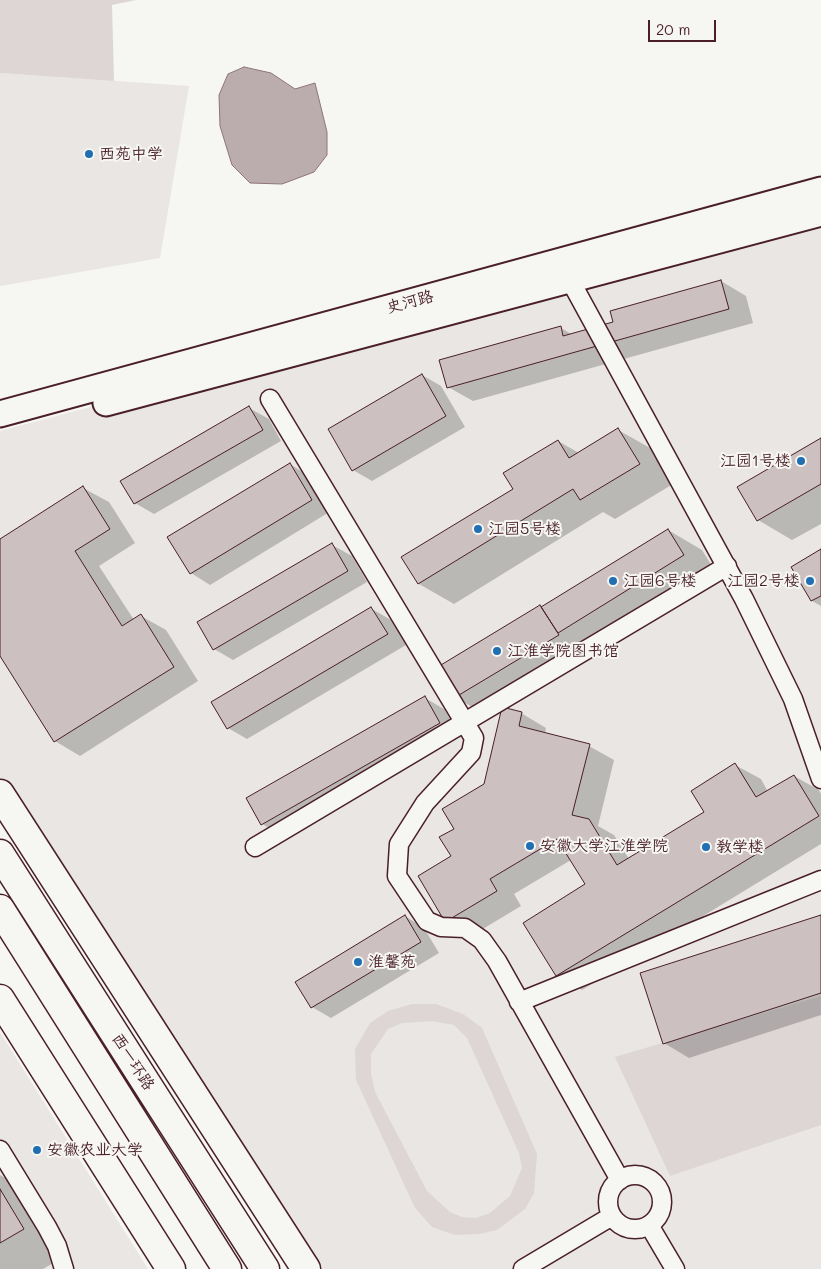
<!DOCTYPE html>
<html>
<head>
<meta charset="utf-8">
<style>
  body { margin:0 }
  #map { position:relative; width:821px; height:1269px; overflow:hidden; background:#f6f6f2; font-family:Mali,sans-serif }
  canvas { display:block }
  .scale { position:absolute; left:648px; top:20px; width:68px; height:22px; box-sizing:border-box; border:2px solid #4a1f2b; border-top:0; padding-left:6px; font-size:15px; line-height:18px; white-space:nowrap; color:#4a1f2b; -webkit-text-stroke:4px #f6f6f2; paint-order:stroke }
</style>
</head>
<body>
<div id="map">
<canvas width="821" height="1269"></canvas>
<div class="scale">20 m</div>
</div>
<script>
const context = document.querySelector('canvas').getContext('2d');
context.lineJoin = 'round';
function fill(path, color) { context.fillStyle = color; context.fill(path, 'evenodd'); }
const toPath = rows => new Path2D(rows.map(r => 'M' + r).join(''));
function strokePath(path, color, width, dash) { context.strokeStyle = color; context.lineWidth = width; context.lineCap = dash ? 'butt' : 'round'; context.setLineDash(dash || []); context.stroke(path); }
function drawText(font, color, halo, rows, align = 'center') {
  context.font = font + ' Mali,"LXGW WenKai TC",sans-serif'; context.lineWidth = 4; context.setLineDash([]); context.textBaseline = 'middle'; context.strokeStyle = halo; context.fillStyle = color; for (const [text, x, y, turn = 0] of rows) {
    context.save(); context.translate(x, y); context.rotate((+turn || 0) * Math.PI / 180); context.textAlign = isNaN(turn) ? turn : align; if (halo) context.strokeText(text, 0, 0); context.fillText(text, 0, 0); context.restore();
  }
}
fill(toPath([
  [0,73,189,86,160,258,0,286],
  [821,213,821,1269,306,1269,0,794,0,431],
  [0,1032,148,1269,0,1269]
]), '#e9e6e3');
fill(toPath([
  [0,0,136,0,112,5,114,81,0,73],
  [821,996,821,1125,670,1176,615,1057],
  [412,1004,436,1004,463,1014,482,1028,537,1154,534,1193,525,1209,497,1230,479,1234,455,1235,432,1227,415,1208,356,1080,355,1049,370,1023,388,1011],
  [432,1021,454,1025,467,1038,519,1153,522,1168,510,1196,490,1213,476,1218,462,1217,450,1212,427,1191,375,1092,371,1073,371,1054,388,1029,402,1023]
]), '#ddd6d5');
const water = toPath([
  [244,67,271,73,295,89,315,83,327,132,327,155,314,172,282,184,250,183,232,165,220,126,219,95,228,74,244,67]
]);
fill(water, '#bbadae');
strokePath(water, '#8e747a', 1);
fill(toPath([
  [721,281,746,296,753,323,473,401,448,387,561,328,573,335,615,323],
  [422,375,441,386,465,427,372,481,353,470],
  [249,408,269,419,281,441,154,514,135,503],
  [618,430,652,449,673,484,615,519,603,512,454,604,419,584,403,557,514,489,558,441,579,453],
  [821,439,821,524,792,540,758,520],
  [290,464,309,476,331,511,210,585,191,573],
  [83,488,109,502,135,543,99,566,134,620,141,616,166,630,198,681,80,756,55,741,0,654,0,540],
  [668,530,702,550,718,576,593,652,574,641,577,646,474,708,455,697,540,606,542,607],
  [332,545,352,556,367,582,233,660,214,649],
  [821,551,821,606,812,601,793,567],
  [372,609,391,620,406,645,247,739,228,728],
  [425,698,444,709,459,734,282,835,262,824],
  [521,713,546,728,545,734,589,746,614,760,598,826,614,835,629,859,706,813,735,765,761,779,768,792,794,776,819,790,821,794,821,844,582,990,557,975,525,923,586,885,571,860,514,894,521,906,471,936,446,921,455,829,485,785],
  [405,916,424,928,439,953,331,1018,312,1007],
  [821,916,821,1015,689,1058,664,1043],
  [0,1175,31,1193,67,1255,43,1269,0,1269]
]), '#0003');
const building = toPath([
  [721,280,729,309,447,388,439,360,561,326,563,336,613,322,610,311,721,280],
  [422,374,446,416,352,471,328,429,422,374],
  [249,406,263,430,134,504,120,481,249,406],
  [618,428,640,464,580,500,573,489,418,584,401,557,513,489,503,473,558,440,569,458,618,428],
  [821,438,821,484,757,521,737,487,821,438],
  [290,463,312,500,190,574,167,537,290,463],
  [83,486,110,529,75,551,122,626,141,614,174,667,54,742,0,656,0,539,83,486],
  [668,529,684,555,558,633,541,607,668,529],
  [332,543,348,571,213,650,197,622,332,543],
  [821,549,821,596,811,601,791,567,821,549],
  [540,605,559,635,454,698,436,668,540,605],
  [371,607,388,634,227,729,211,702,371,607],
  [425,696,440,723,261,825,246,798,425,696],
  [502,707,522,712,519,726,590,744,572,815,589,819,617,865,704,812,691,791,735,763,756,797,794,775,819,816,556,976,523,923,585,884,557,839,490,879,497,891,445,922,418,876,451,856,439,837,454,829,442,809,484,784,502,707],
  [405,915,421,942,311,1008,295,982,405,915],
  [821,915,821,993,663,1044,640,973,821,915],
  [0,1189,24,1229,0,1243,0,1189]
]);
fill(building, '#ccc1c0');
strokePath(building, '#4a1f2b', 1);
const street = toPath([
  [570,280,744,599,793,699,821,779],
  [270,399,474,738,471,753,425,803,399,844,397,876,427,921,441,927,465,928,482,940,497,961,620,1180],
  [255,847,727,566],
  [519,1002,821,880],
  [0,1150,47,1227,57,1246,64,1269],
  '608 1202a27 27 0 1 1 54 0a27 27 0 1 1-54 0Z',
  [649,1225,675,1269],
  [523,1269,612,1216]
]);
const secondary = toPath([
  [106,403,821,213],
  [0,414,821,190]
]);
const primary = toPath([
  [0,794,306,1269],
  [0,999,171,1269]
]);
const highway = toPath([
  [0,854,265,1269],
  [0,909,227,1269]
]);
strokePath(street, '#4a1f2b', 21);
strokePath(secondary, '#4a1f2b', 29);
strokePath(primary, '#4a1f2b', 31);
strokePath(highway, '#4a1f2b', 31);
strokePath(street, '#f6f6f2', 18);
strokePath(secondary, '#f6f6f2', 25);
strokePath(primary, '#f6f6f2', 28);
strokePath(highway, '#f6f6f2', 28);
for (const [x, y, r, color] of [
  [89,154,5,"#1f6fb2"],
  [801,461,5,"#1f6fb2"],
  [478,529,5,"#1f6fb2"],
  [613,581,5,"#1f6fb2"],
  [810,581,5,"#1f6fb2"],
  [497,651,5,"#1f6fb2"],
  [530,846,5,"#1f6fb2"],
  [706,847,5,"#1f6fb2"],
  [358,962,5,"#1f6fb2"],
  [37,1150,5,"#1f6fb2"]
]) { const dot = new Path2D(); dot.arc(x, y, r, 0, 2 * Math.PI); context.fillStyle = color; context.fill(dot); strokePath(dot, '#f6f6f2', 2); }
drawText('16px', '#4a1f2b', '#f6f6f2', [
  ["西苑中学",99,154],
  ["江园1号楼",791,461,"right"],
  ["江园5号楼",488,529],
  ["江园6号楼",623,581],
  ["江园2号楼",800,581,"right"],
  ["江淮学院图书馆",507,651],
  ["安徽大学江淮学院",540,846],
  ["教学楼",716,847],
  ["淮馨苑",368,962],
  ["安徽农业大学",47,1150]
], 'left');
drawText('16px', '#4a1f2b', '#f6f6f2', [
  ["史河路",410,302,-15],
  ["西一环路",133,1062,57]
]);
</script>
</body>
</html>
